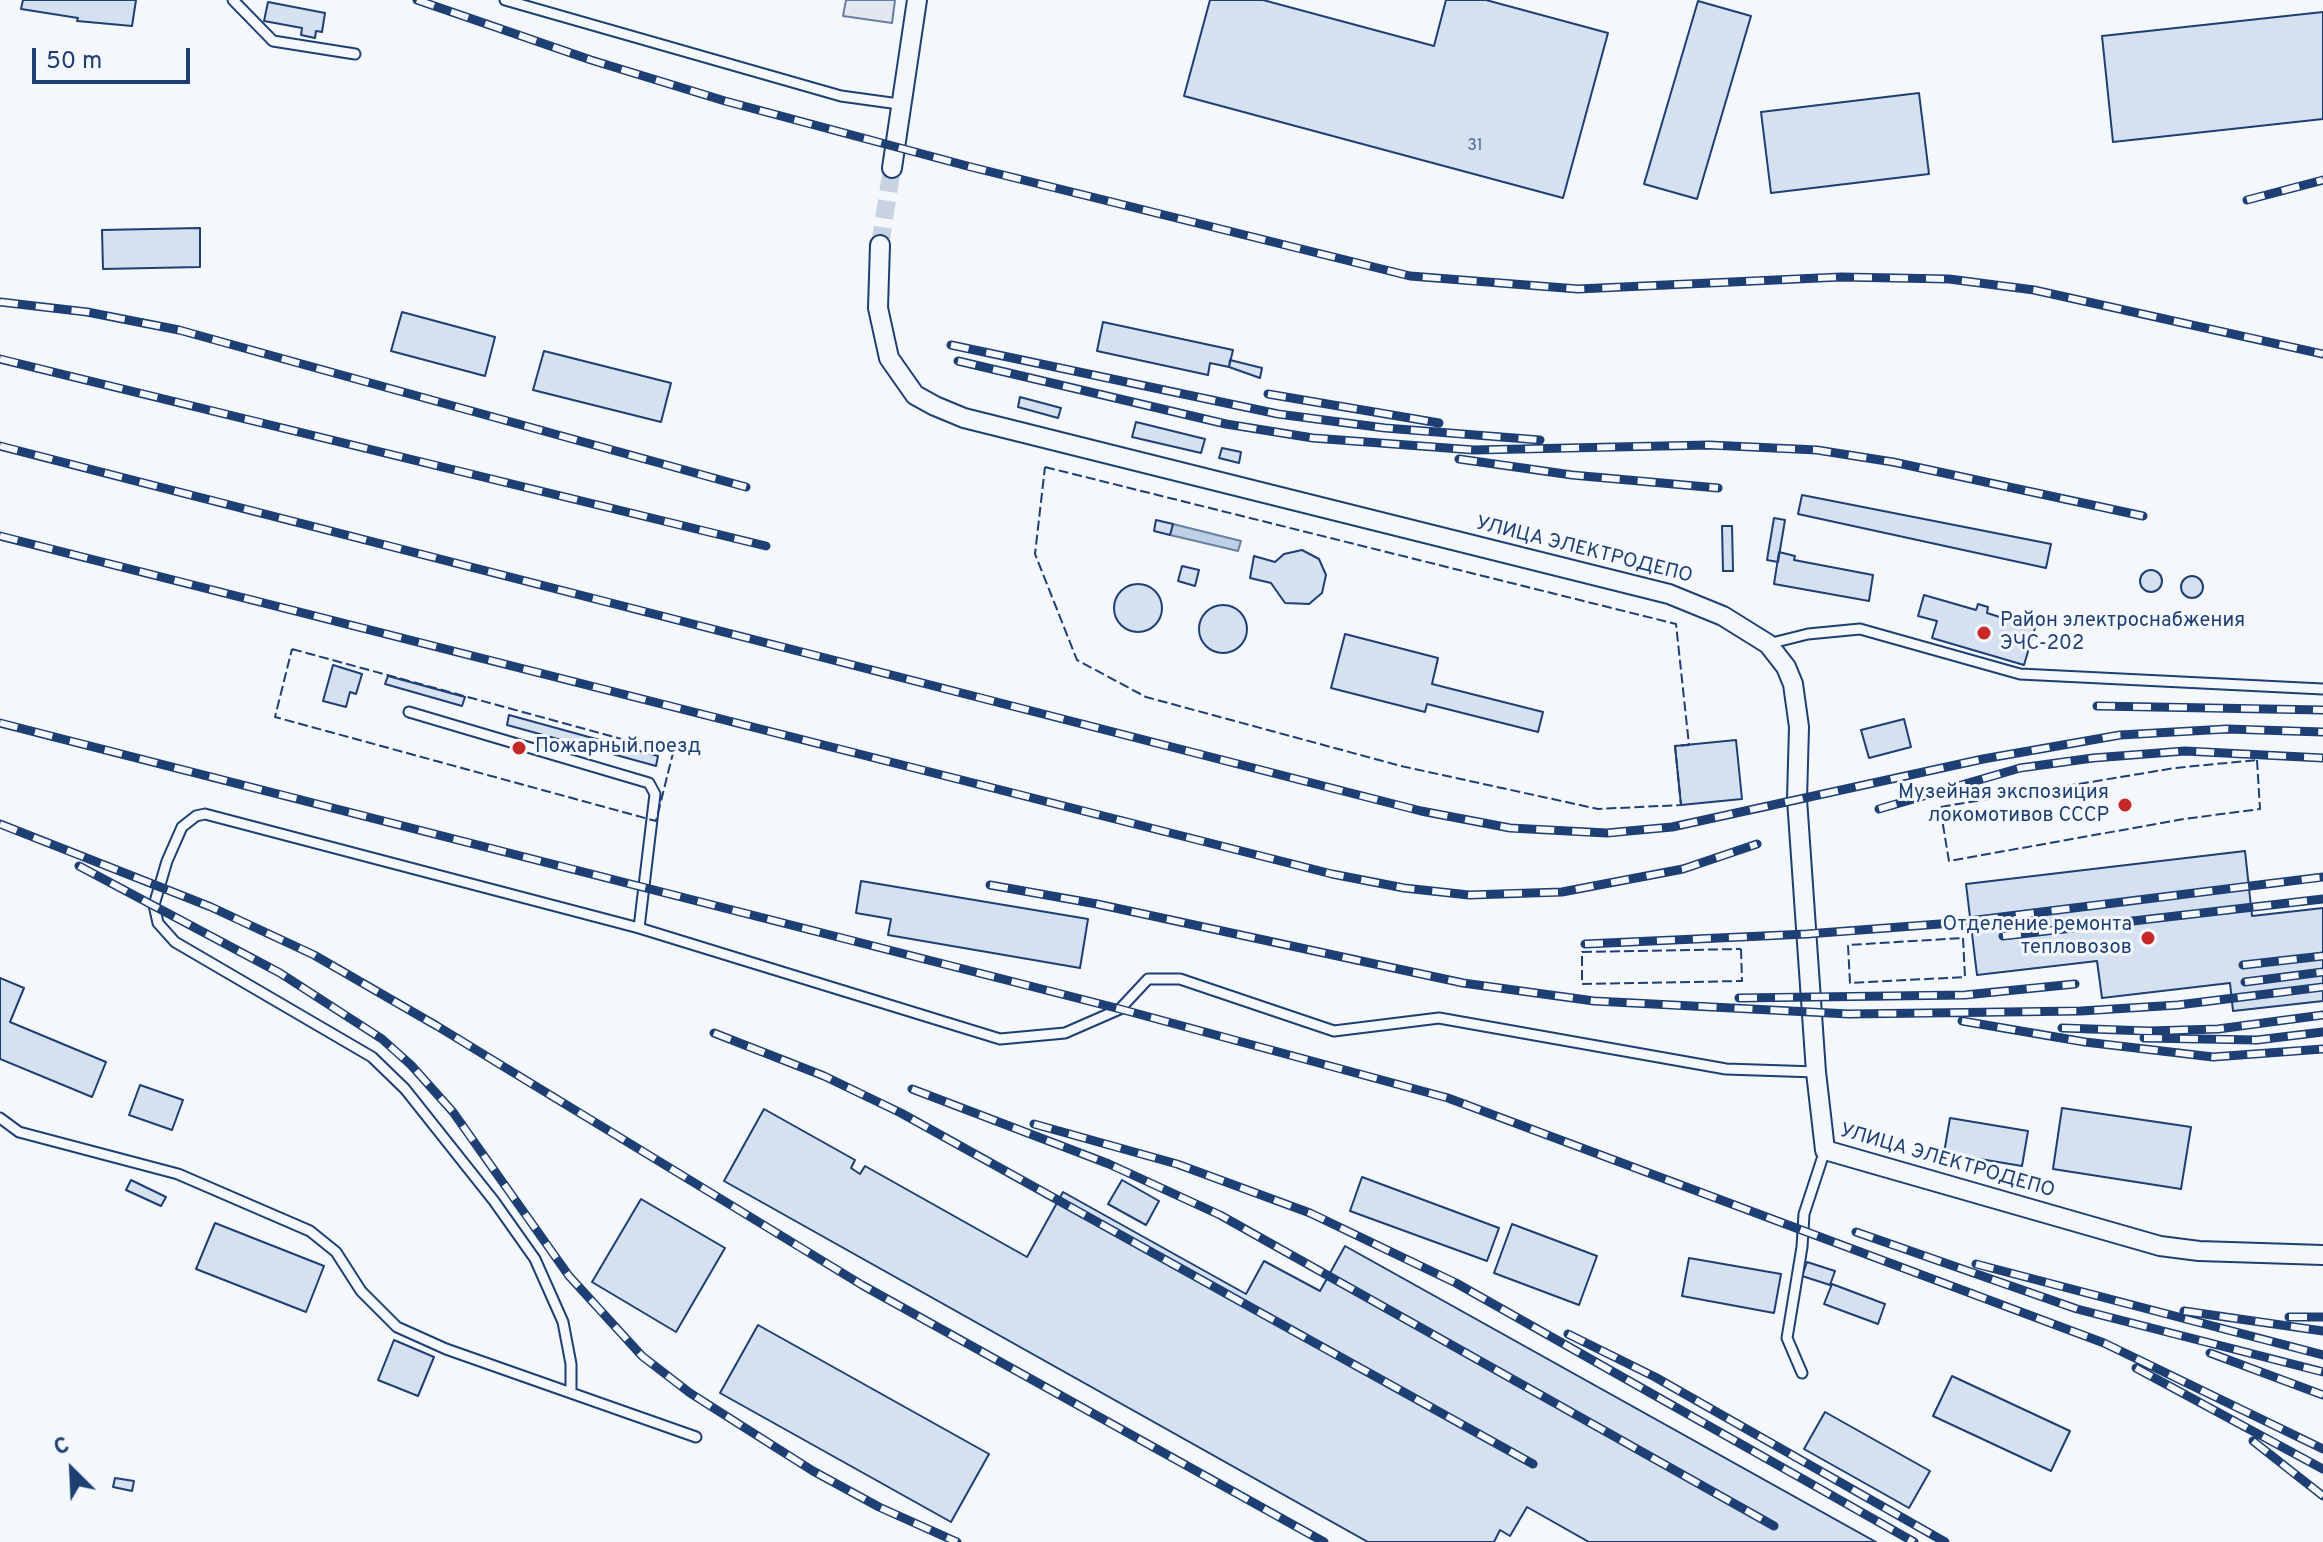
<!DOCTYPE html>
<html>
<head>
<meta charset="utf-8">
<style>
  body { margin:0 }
  #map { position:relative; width:2323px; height:1542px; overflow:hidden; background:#f4f7fb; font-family:Overpass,sans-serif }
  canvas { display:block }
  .north { position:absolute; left:32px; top:1430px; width:80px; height:80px; -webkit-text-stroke:6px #f4f7fb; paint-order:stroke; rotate:336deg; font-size:22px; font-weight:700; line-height:32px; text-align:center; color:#1d3f73 }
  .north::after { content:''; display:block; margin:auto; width:28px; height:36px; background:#1d3f73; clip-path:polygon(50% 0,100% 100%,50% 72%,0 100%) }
  .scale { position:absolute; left:32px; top:48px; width:158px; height:36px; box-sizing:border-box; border:4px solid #1d3f73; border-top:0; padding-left:10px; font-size:24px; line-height:28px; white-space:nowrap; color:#1d3f73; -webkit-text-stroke:6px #f4f7fb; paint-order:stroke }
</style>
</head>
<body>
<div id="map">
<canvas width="2323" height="1542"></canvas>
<div class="north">С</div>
<div class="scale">50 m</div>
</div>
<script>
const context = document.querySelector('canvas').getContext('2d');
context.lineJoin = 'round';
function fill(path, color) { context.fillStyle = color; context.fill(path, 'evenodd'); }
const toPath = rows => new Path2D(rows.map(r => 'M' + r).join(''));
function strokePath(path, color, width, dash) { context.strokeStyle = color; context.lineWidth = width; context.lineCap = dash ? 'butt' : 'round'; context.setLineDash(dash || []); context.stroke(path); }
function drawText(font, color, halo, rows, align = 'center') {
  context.font = font + ' Overpass,sans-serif'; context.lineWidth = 6; context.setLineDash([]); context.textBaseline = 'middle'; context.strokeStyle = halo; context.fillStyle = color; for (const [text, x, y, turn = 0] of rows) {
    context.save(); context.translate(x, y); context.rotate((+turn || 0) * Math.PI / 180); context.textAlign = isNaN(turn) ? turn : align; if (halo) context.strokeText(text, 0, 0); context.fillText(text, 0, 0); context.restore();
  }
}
const parking = toPath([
  [846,0,895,0,892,23,843,16,846,0]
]);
fill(parking, '#e3e8f0');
strokePath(parking, '#687fa3', 2);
const water = toPath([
  [1173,524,1241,541,1238,551,1170,535,1173,524]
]);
fill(water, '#bed0e5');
strokePath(water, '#687fa3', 2);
const building = toPath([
  [23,0,136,0,132,26,77,21,78,18,21,9,23,0],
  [1210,0,1263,0,1434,46,1446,0,1486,0,1608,33,1563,198,1184,96,1210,0],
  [1698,1,1751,16,1697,199,1644,184,1698,1],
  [268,2,325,13,322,32,316,31,315,38,301,35,302,28,264,21,268,2],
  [2323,12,2323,119,2113,142,2102,36,2323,12],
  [1919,93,1929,174,1771,193,1761,112,1919,93],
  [200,228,200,267,103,269,102,230,200,228],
  [402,312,495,337,485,376,391,351,402,312],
  [1103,322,1233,350,1229,367,1210,363,1208,375,1097,351,1103,322],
  [544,351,671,383,661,422,533,390,544,351],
  [1230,360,1262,368,1260,378,1229,367,1230,360],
  [1020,397,1061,408,1058,418,1018,407,1020,397],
  [1136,422,1205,439,1201,453,1132,437,1136,422],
  [1222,448,1241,452,1239,463,1219,458,1222,448],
  [1802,495,2051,544,2046,568,1798,514,1802,495],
  [1774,518,1785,520,1778,562,1767,560,1774,518],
  [1156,520,1173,524,1170,535,1154,531,1156,520],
  [1722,526,1732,526,1733,571,1723,571,1722,526],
  [1302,550,1319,559,1326,575,1322,593,1309,604,1285,603,1271,583,1250,578,1254,556,1275,562,1284,554,1302,550],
  [1779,552,1795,556,1794,560,1873,575,1869,601,1774,584,1779,552],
  [1182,566,1199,570,1195,586,1178,581,1182,566],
  '2140 581a11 11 0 1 1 22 0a11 11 0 1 1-22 0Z',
  '2181 587a11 11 0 1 1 22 0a11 11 0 1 1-22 0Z',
  '1114 608a24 24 0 1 1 48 0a24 24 0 1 1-48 0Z',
  [1924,595,1976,610,1978,604,1988,607,1987,613,2035,628,2024,665,1932,638,1937,621,1918,616,1924,595],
  '1199 629a24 24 0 1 1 48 0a24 24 0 1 1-48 0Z',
  [1345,634,1438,658,1432,684,1543,712,1538,732,1427,704,1425,712,1331,688,1345,634],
  [333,665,362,674,356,694,350,692,346,707,323,701,333,665],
  [388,676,465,697,462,706,385,684,388,676],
  [509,715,658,756,656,766,507,725,509,715],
  [1904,719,1911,747,1869,758,1861,730,1904,719],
  [1736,740,1742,799,1681,805,1675,746,1736,740],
  [2245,851,2252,916,2323,908,2323,1001,2233,1011,2230,983,2102,998,2097,961,1977,975,1966,884,2245,851],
  [861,881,1088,919,1080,968,888,935,891,919,856,913,861,881],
  [0,978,24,988,10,1022,106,1062,92,1097,0,1059,0,978],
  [140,1085,183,1100,172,1130,129,1115,140,1085],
  [2062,1108,2191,1127,2181,1189,2053,1169,2062,1108],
  [764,1109,855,1160,851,1168,860,1174,865,1166,1027,1257,1063,1192,1246,1294,1264,1261,1320,1291,1345,1246,1876,1542,1589,1542,1527,1507,1510,1536,1500,1530,1494,1542,1368,1542,724,1181,764,1109],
  [1950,1118,2028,1131,2022,1166,1944,1153,1950,1118],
  [1362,1177,1499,1228,1487,1261,1350,1211,1362,1177],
  [131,1180,166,1197,161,1206,126,1190,131,1180],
  [1122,1180,1159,1201,1146,1225,1108,1204,1122,1180],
  [641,1199,725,1248,676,1332,592,1282,641,1199],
  [215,1223,324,1266,306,1312,196,1269,215,1223],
  [1512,1224,1597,1256,1579,1305,1494,1273,1512,1224],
  [1689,1258,1781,1274,1774,1313,1682,1296,1689,1258],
  [1807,1262,1835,1271,1830,1285,1802,1276,1807,1262],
  [1832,1284,1885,1304,1878,1324,1824,1304,1832,1284],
  [758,1325,989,1454,951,1522,720,1393,758,1325],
  [394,1340,434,1357,418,1396,378,1380,394,1340],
  [1952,1376,2070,1431,2051,1471,1933,1416,1952,1376],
  [1825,1412,1930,1471,1909,1508,1804,1449,1825,1412],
  [115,1478,134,1481,132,1491,113,1487,115,1478]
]);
fill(building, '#d5e0f0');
strokePath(building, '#1d3f73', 2);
strokePath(toPath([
  [880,245,892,168]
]), '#c9d2e0', 18, [18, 9]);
const service = toPath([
  [233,0,273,41,355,54],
  [505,0,841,96,899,104],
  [1768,644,1808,634,1860,629,2020,674,2323,689],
  [409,712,649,783,655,794,639,928],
  [0,1118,19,1132,178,1174,310,1231,336,1252,361,1291,397,1327,446,1349,696,1437],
  [1802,1373,1787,1338,1802,1247,1804,1214,1825,1150],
  [571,1391,571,1364,563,1322,535,1259,494,1201,405,1089,372,1057,175,942,158,923,154,905,167,861,182,827,196,816,205,814,639,928,1000,1039,1065,1033,1120,1009,1148,979,1180,979,1334,1031,1439,1018,1726,1069,1816,1072]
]);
const minor = toPath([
  [892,168,917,0],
  [880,245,878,308,889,358,915,395,935,406,964,418,1669,594,1723,616,1768,644,1786,667,1793,684,1799,727,1797,799,1816,1072,1825,1150,2160,1246,2199,1251,2323,1255]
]);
strokePath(service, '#1d3f73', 13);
strokePath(minor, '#1d3f73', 22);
strokePath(service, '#f4f7fb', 9);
strokePath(minor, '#f4f7fb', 18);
const rail = toPath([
  [417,0,591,60,725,101,971,167,1410,276,1578,289,1841,277,1949,279,2034,290,2323,354],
  [2247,200,2323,180],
  [0,302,87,312,179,330,746,487],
  [951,345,1278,414,1385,428,1540,440],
  [0,359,766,546],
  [958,361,1226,424,1313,438,1474,450,1709,445,1817,450,1893,462,2143,516],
  [1268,394,1439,423],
  [0,446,1421,811,1510,828,1607,833,1672,827,1983,759,2120,735,2227,729,2323,732],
  [1459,459,1572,475,1718,488],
  [0,536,1332,874,1404,888,1469,895,1562,892,1683,869,1757,844],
  [2097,706,2323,710],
  [0,723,1120,1009,1448,1098,2104,1343,2323,1449],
  [1879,809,2020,768,2093,758,2185,751,2323,758],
  [0,824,211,907,314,955,437,1026,862,1285,1324,1542],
  [79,866,280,973,382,1039,411,1065,453,1112,569,1276,642,1356,690,1393,813,1471,879,1507,957,1542],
  [990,885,1097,904,1463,983,1594,1001,1849,1014,2081,1011,2178,1005,2323,987],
  [2003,936,2323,899],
  [1585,944,1807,934,1953,923,2323,877],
  [2243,965,2323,956],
  [2245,982,2323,972],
  [1739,998,1965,995,2075,984],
  [1962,1021,2085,1042,2213,1057,2323,1049],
  [2062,1028,2149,1031,2218,1029,2323,1015],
  [714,1033,824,1076,901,1113,1533,1464],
  [2144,1038,2257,1040,2323,1032],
  [912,1089,1109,1164,1220,1215,1774,1526],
  [1034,1124,1177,1164,1310,1213,1456,1283,1914,1542],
  [1856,1232,2077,1309,2323,1372],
  [1976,1264,2323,1355],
  [2184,1311,2323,1331],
  [2289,1317,2323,1317],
  [1568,1334,1655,1377,1945,1542],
  [2210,1353,2323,1395],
  [2136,1368,2323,1469],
  [2253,1441,2323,1496]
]);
strokePath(rail, '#1d3f73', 9);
strokePath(rail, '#f4f7fb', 6, [18]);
strokePath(toPath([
  [1045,467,1676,624,1689,745,1675,746,1681,805,1598,809,1401,766,1146,697,1077,660,1035,554,1045,467],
  [292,649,673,753,656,821,275,717,292,649],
  [2257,760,2260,809,2184,819,1949,861,1940,807,2175,768,2257,760],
  [1963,938,1965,977,1850,983,1848,945,1963,938],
  [1741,949,1742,981,1582,984,1582,952,1741,949]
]), '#1d3f73', 2, [10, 4]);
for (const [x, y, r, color] of [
  [1984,633,8,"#c62828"],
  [519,748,8,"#c62828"],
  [2125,805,8,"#c62828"],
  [2148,938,8,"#c62828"]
]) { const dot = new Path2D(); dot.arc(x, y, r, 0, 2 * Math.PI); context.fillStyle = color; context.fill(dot); strokePath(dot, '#f4f7fb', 3); }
drawText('16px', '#4b6792', null, [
  ["31",1475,147]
]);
drawText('20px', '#1d3f73', '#f4f7fb', [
  ["УЛИЦА ЭЛЕКТРОДЕПО",1584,551,14],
  ["УЛИЦА ЭЛЕКТРОДЕПО",1947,1162,16]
]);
drawText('20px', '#1d3f73', '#f4f7fb', [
  ["Район электроснабжения",2000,622],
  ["ЭЧС-202",2000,645],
  ["Пожарный поезд",535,748],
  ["Музейная экспозиция",2109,794,"right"],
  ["локомотивов СССР",2109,817,"right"],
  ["Отделение ремонта",2132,926,"right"],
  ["тепловозов",2132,949,"right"]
], 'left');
</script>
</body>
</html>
